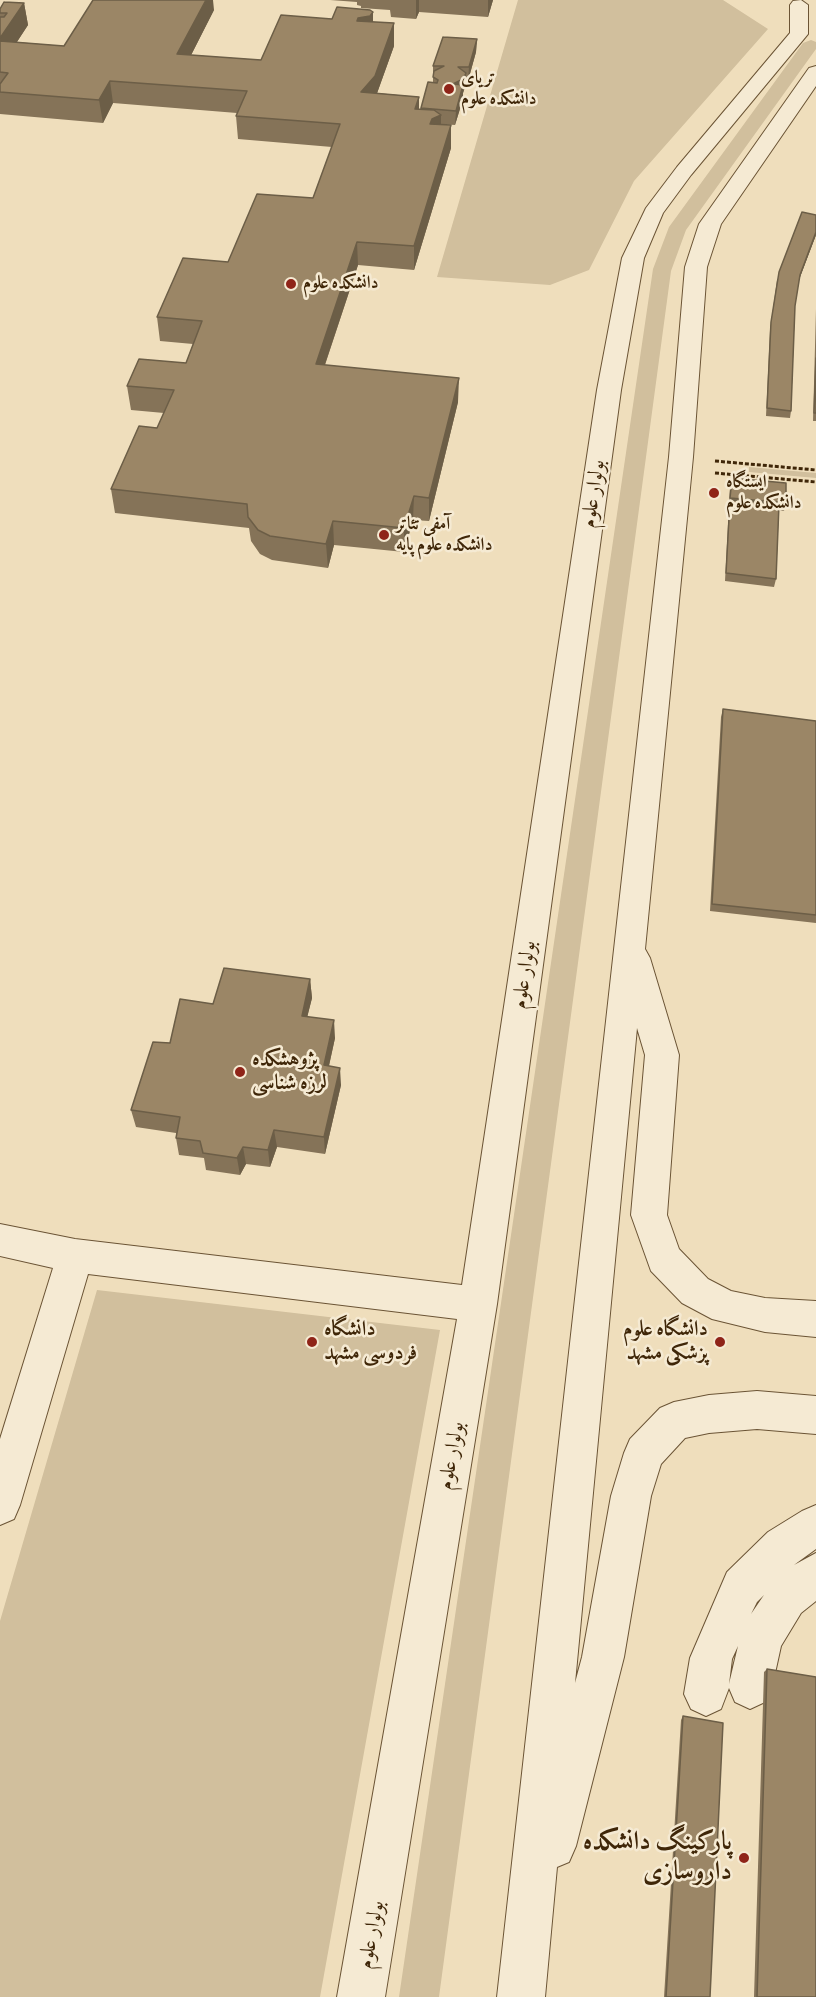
<!DOCTYPE html>
<html>
<head>
<meta charset="utf-8">
<style>
  body { margin:0 }
  canvas { display:block; background:#efdebc }
</style>
</head>
<body>
<canvas width="816" height="1997"></canvas>
<script>
const context = document.querySelector('canvas').getContext('2d');
context.lineJoin = 'round';
function fill(path, color) { context.fillStyle = color; context.fill(path, 'evenodd'); }
const toPath = rows => new Path2D(rows.map(r => 'M' + r).join(''));
function strokePath(path, color, width, dash) { context.strokeStyle = color; context.lineWidth = width; context.lineCap = dash ? 'butt' : 'round'; context.setLineDash(dash || []); context.stroke(path); }
function drawText(font, color, halo, rows, align = 'center') {
  context.font = font + ' Alegreya,Amiri,serif'; context.lineWidth = 5; context.setLineDash([]); context.textBaseline = 'middle'; context.strokeStyle = halo; context.fillStyle = color; for (const [text, x, y, turn = 0] of rows) {
    context.save(); context.translate(x, y); context.rotate((+turn || 0) * Math.PI / 180); context.textAlign = isNaN(turn) ? turn : align; if (halo) context.strokeText(text, 0, 0); context.fillText(text, 0, 0); context.restore();
  }
}
fill(toPath([
  [518,0,723,0,768,29,634,181,589,270,550,285,437,277],
  [811,40,816,42,816,49,686,230,671,271,439,1997,399,1997,653,269,669,227,803,43],
  [749,467,816,473,816,478,749,472],
  [97,1290,440,1330,320,1997,0,1997,0,1621]
]), '#d1bf9d');
const minor = toPath([
  [801,0,808,5,808,34,691,175,663,213,644,258,621,390,497,1304,385,1997,337,1997,457,1319,88,1274,20,1505,14,1519,0,1525,0,1439,53,1268,0,1256,0,1224,75,1239,462,1285,597,390,622,258,646,208,677,167,790,33,790,5,793,1,801,0],
  [816,66,816,86,721,224,707,267,693,457,645,949,650,958,679,1055,667,1215,679,1249,708,1279,731,1291,765,1298,816,1301,816,1337,765,1332,712,1319,682,1303,651,1271,631,1215,645,1055,637,1028,575,1683,582,1657,611,1496,624,1453,630,1439,660,1408,674,1402,709,1395,757,1391,816,1396,816,1434,757,1429,709,1433,685,1438,661,1464,651,1496,624,1657,576,1846,569,1862,557,1867,545,1997,497,1997,669,457,685,267,699,224,809,68,816,66],
  [816,1505,816,1549,798,1562,794,1565,816,1553,816,1601,801,1613,781,1646,772,1687,765,1702,750,1709,735,1702,729,1688,721,1709,706,1716,691,1709,684,1694,690,1658,727,1572,768,1532,802,1511,816,1505],
  [764,1595,751,1614,757,1602,764,1595],
  [738,1646,729,1684,732,1659,738,1646]
]);
strokePath(minor, '#6b5435', 2);
strokePath(toPath([
  [715,461,816,470],
  [715,473,816,482]
]), '#3f2608', 3, [4, 2]);
fill(minor, '#f5ead3');
fill(toPath([
  [330,0,493,0,488,17,419,12,416,19,391,17,390,10,361,8,361,6,357,5,357,2],
  [24,3,28,25,17,42,64,46,214,10,191,55,261,60,373,22,394,46,377,93,419,97,419,109,421,109,433,83,433,66,477,39,476,52,468,81,465,81,465,87,463,93,463,99,455,125,441,124,451,148,414,270,358,265,325,365,458,402,429,521,413,520,404,552,334,545,328,568,272,560,260,554,251,541,249,528,115,513,111,489,157,428,164,413,131,410,127,386,186,363,193,344,160,341,157,317,313,198,332,147,238,139,236,116,237,113,113,103,103,123,0,114,0,9],
  [816,235,799,280,795,306,791,411,790,418,766,416,770,330,777,280],
  [816,309,816,421,813,421],
  [732,478,786,503,784,511,779,510,776,579,774,587,725,581,730,486],
  [723,709,816,721,816,923,710,911,721,717],
  [310,979,312,998,307,1017,335,1038,329,1066,341,1085,325,1154,277,1147,270,1167,246,1164,240,1175,206,1170,204,1158,179,1155,176,1138,176,1133,136,1127,131,1110,170,1043,213,1004],
  [767,1669,816,1997,754,1997,764,1672],
  [683,1716,710,1997,664,1997,681,1720]
]), '#857358');
fill(toPath([
  [206,0,213,0,214,10,180,77,177,54],
  [416,0,419,0,419,12,416,19],
  [488,0,493,0,488,17],
  [24,3,28,25,3,63,0,49,0,38],
  [373,12,373,35,357,21,358,18],
  [394,23,394,46,375,99,361,92],
  [477,39,476,52,468,81,469,67],
  [466,73,465,87,463,93,463,99,455,125,456,111,453,84],
  [110,81,113,103,103,123,99,100],
  [419,97,419,120,415,109],
  [441,115,441,138,430,124,432,119],
  [451,125,451,148,414,270,414,246],
  [816,232,816,235,798,282,800,275],
  [357,242,358,265,317,388,316,364],
  [459,378,458,402,429,521,429,498],
  [414,496,413,520,404,552,404,528],
  [333,521,334,545,328,568,326,544],
  [310,979,312,998,303,1034,302,1016],
  [334,1020,335,1038,325,1083,324,1065],
  [340,1068,341,1085,325,1154,324,1137],
  [274,1130,277,1147,270,1167,268,1150],
  [243,1147,246,1164,240,1175,237,1158]
]), '#6c5e47');
const building = toPath([
  [93,0,206,0,177,54,261,60,281,15,332,19,337,7,370,10,373,12,370,16,358,18,357,21,394,23,375,76,361,92,419,97,415,109,434,110,441,115,432,119,430,124,451,125,414,246,357,242,316,364,459,378,429,498,414,496,404,528,333,521,326,544,270,536,258,530,248,517,247,504,111,489,139,426,157,428,174,390,127,386,139,359,186,363,202,321,157,317,183,258,228,262,257,194,313,198,340,124,236,116,247,91,110,81,99,100,0,92,0,84,8,73,0,72,0,41,64,46,93,0],
  [4,2,24,3,0,38,0,17,4,17,7,13,0,13,0,9,4,2],
  [443,37,477,39,469,67,458,67,466,73,463,79,453,84,463,85,456,111,421,108,428,82,437,83,438,80,433,77,434,71,444,66,433,66,443,37],
  [802,212,816,215,816,232,800,275,795,306,791,411,767,408,771,322,779,272,802,212],
  [816,358,816,413,814,413,816,358],
  [732,478,786,483,786,503,730,498,732,478],
  [730,500,779,504,776,579,726,573,730,500],
  [723,709,816,721,816,915,712,904,723,709],
  [224,968,310,979,302,1016,334,1020,324,1065,340,1068,324,1137,274,1130,268,1150,243,1147,237,1158,203,1153,200,1141,176,1138,180,1117,131,1110,153,1042,170,1043,180,999,213,1004,224,968],
  [767,1669,816,1677,816,1997,757,1997,767,1669],
  [683,1716,723,1723,710,1997,666,1997,683,1716]
]);
fill(building, '#9b8666');
strokePath(building, '#6c5e47', 1.5);
for (const [x, y, r, color] of [
  [449,89,6,"#8f2418"],
  [291,284,6,"#8f2418"],
  [714,493,6,"#8f2418"],
  [384,535,6,"#8f2418"],
  [240,1072,6,"#8f2418"],
  [312,1342,6,"#8f2418"],
  [720,1342,6,"#8f2418"],
  [744,1858,6,"#8f2418"]
]) { const dot = new Path2D(); dot.arc(x, y, r, 0, 2 * Math.PI); context.fillStyle = color; context.fill(dot); strokePath(dot, '#f5ead3', 2); }
drawText('bold 18px', '#3f2608', '#f5ead3', [
  ["تریای",461,79],
  ["دانشکده علوم",461,100],
  ["دانشکده علوم",303,284],
  ["ایستگاه",726,483],
  ["دانشکده علوم",726,504],
  ["آمفی تئاتر",396,525],
  ["دانشکده علوم پایه",396,546]
], 'left');
drawText('21px', '#3f2608', '#f5ead3', [
  ["بولوار علوم",594,494,-82],
  ["بولوار علوم",525,975,-82],
  ["بولوار علوم",452,1456,-80],
  ["بولوار علوم",372,1935,-80]
]);
drawText('bold 21px', '#3f2608', '#f5ead3', [
  ["پژوهشکده",252,1060],
  ["لرزه شناسی",252,1084],
  ["دانشگاه",324,1330],
  ["فردوسی مشهد",324,1354],
  ["دانشگاه علوم",708,1330,"right"],
  ["پزشکی مشهد",708,1354,"right"]
], 'left');
drawText('bold 26px', '#3f2608', '#f5ead3', [
  ["پارکینگ دانشکده",732,1843],
  ["داروسازی",732,1873]
], 'right');
</script>
</body>
</html>
